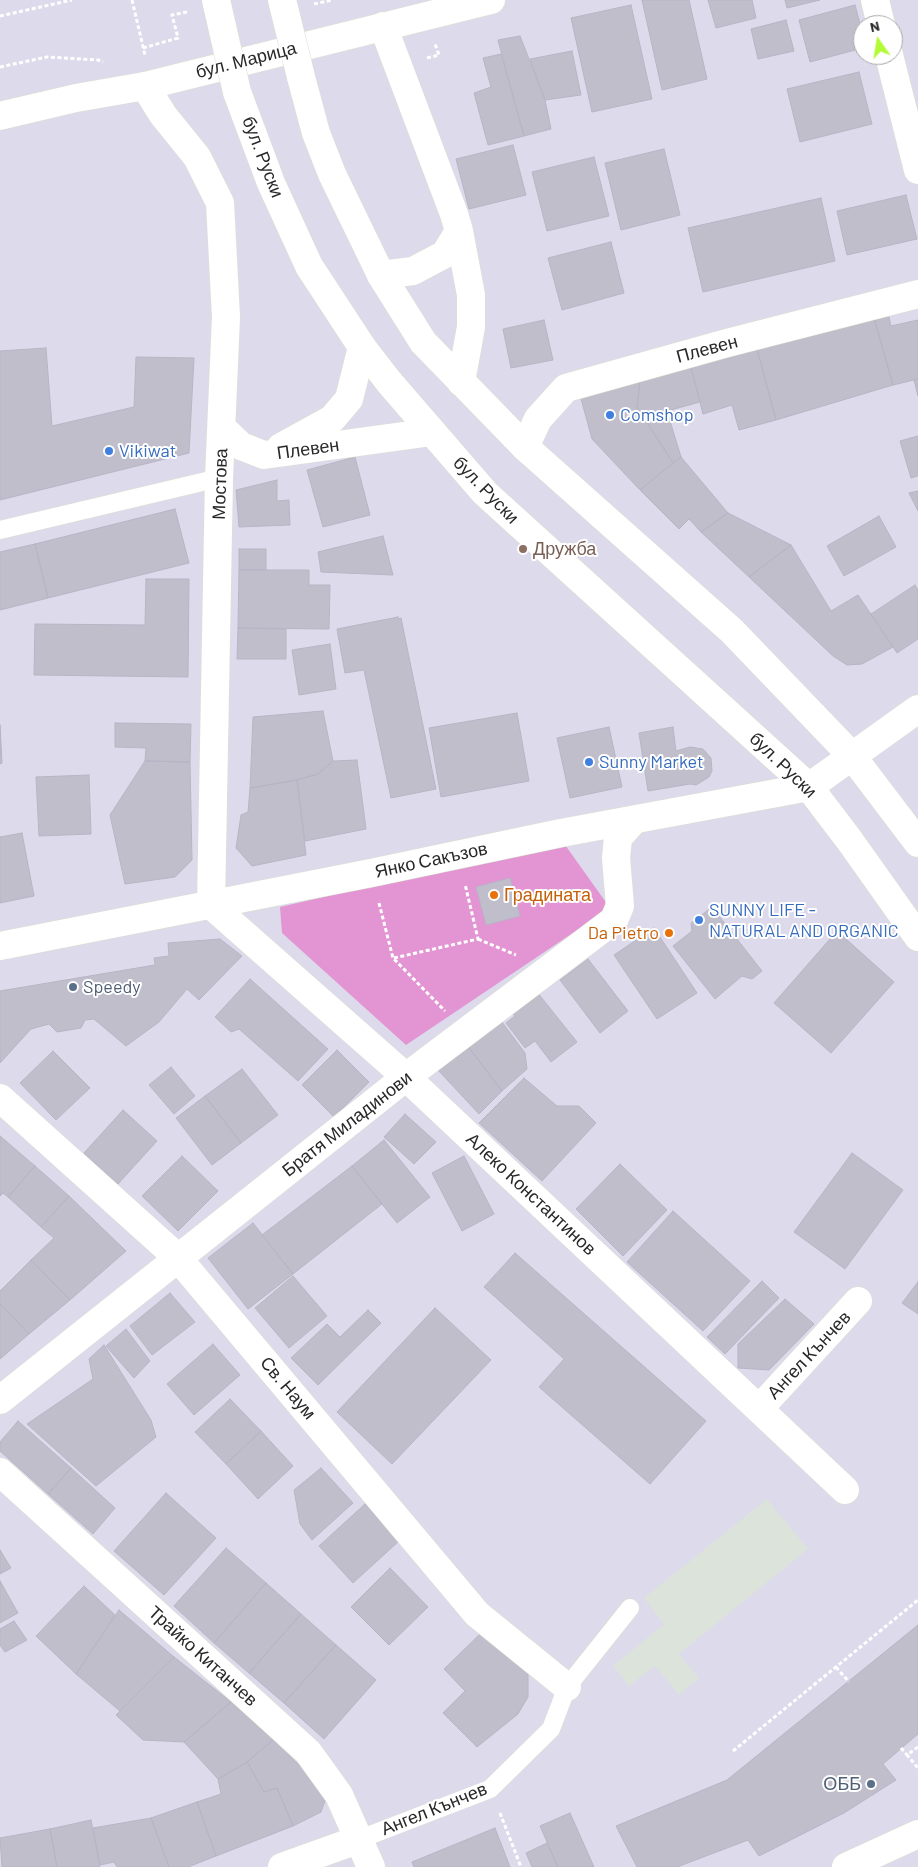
<!DOCTYPE html>
<html>
<head>
<meta charset="utf-8">
<style>
  body { margin:0 }
  #map { position:relative; width:918px; height:1867px; overflow:hidden; background:#dcdaeb; font-family:Barlow,sans-serif }
  canvas { display:block }
  .north { position:absolute; left:853px; top:15px; width:50px; height:50px; box-sizing:border-box; background:#fff; border:1px solid #a9a9a9; border-radius:50%; rotate:347deg; font-size:14px; font-weight:700; line-height:20px; text-align:center; color:#282828 }
  .north::after { content:''; display:block; margin:auto; width:18px; height:22px; background:#b4fb37; clip-path:polygon(50% 0,100% 100%,50% 72%,0 100%) }
</style>
</head>
<body>
<div id="map">
<canvas width="918" height="1867"></canvas>
<div class="north">N</div>
</div>
<script>
const context = document.querySelector('canvas').getContext('2d');
context.lineJoin = 'round';
function fill(path, color) { context.fillStyle = color; context.fill(path, 'evenodd'); }
const toPath = rows => new Path2D(rows.map(r => 'M' + r).join(''));
function strokePath(path, color, width, dash) { context.strokeStyle = color; context.lineWidth = width; context.lineCap = dash ? 'butt' : 'round'; context.setLineDash(dash || []); context.stroke(path); }
function drawText(font, color, halo, rows, align = 'center') {
  context.font = font + ' Barlow,sans-serif'; context.lineWidth = 4; context.setLineDash([]); context.textBaseline = 'middle'; context.strokeStyle = halo; context.fillStyle = color; for (const [text, x, y, turn = 0] of rows) {
    context.save(); context.translate(x, y); context.rotate((+turn || 0) * Math.PI / 180); context.textAlign = isNaN(turn) ? turn : align; if (halo) context.strokeText(text, 0, 0); context.fillText(text, 0, 0); context.restore();
  }
}
fill(toPath([
  [767,1499,808,1549,679,1654,699,1678,679,1695,655,1666,629,1686,613,1666,664,1624,644,1598]
]), '#dce3db');
fill(toPath([
  [563,842,610,908,406,1045,282,933,280,907]
]), '#e395d3');
const building = toPath([
  [642,0,689,0,707,79,662,90,642,0],
  [708,0,752,0,756,18,716,28,708,0],
  [785,0,820,0,787,8,785,0],
  [631,5,652,99,592,112,571,18,631,5],
  [855,5,863,35,863,48,810,62,799,20,855,5],
  [786,20,794,51,758,59,751,29,786,20],
  [520,36,545,100,551,129,524,136,498,40,520,36],
  [572,51,581,95,545,100,530,59,572,51],
  [501,54,524,136,488,145,474,93,491,87,483,58,501,54],
  [859,72,872,124,800,142,787,89,859,72],
  [513,145,526,195,469,209,456,159,513,145],
  [664,149,680,215,621,230,605,163,664,149],
  [594,157,609,216,547,231,532,172,594,157],
  [906,195,917,239,847,255,837,211,906,195],
  [821,198,835,261,703,292,688,228,821,198],
  [611,242,624,293,562,310,548,258,611,242],
  [889,317,891,326,918,320,918,379,893,385,874,318,889,317],
  [874,318,893,385,776,420,757,349,874,318],
  [544,320,553,360,511,368,503,329,544,320],
  [46,348,52,426,134,407,136,357,194,358,189,453,0,500,0,351,46,348],
  [757,349,776,420,739,430,732,405,703,414,691,367,757,349],
  [691,367,700,402,667,411,681,457,673,463,637,407,640,381,691,367],
  [918,379,918,396,914,380,918,379],
  [640,381,637,407,673,463,640,490,592,439,580,395,640,381],
  [918,436,918,476,911,478,900,441,918,436],
  [355,457,370,515,323,527,307,470,355,457],
  [681,457,728,513,701,532,689,519,679,529,640,490,681,457],
  [277,480,277,501,289,500,290,525,239,527,236,490,277,480],
  [918,491,918,511,909,493,918,491],
  [175,509,189,563,48,598,35,544,175,509],
  [728,513,791,545,749,577,701,532,728,513],
  [879,516,896,547,844,576,827,546,879,516],
  [383,536,393,575,321,572,318,552,383,536],
  [35,544,48,598,0,610,0,552,35,544],
  [791,545,831,611,858,595,893,647,862,664,847,665,833,656,749,577,791,545],
  [239,549,266,549,266,570,239,570,239,549],
  [239,570,309,570,309,585,330,585,329,629,238,628,239,570],
  [146,579,189,579,188,677,34,675,35,624,145,625,146,579],
  [915,585,918,590,918,639,897,653,871,614,915,585],
  [398,617,398,619,401,618,436,789,391,798,364,670,345,673,337,629,398,617],
  [238,628,286,629,286,659,237,659,238,628],
  [330,644,336,689,299,695,292,650,330,644],
  [323,711,333,761,318,774,297,780,250,788,253,717,323,711],
  [517,713,529,781,441,797,429,728,517,713],
  [115,723,191,724,190,762,145,761,146,748,115,747,115,723],
  [0,725,2,763,0,764,0,725],
  [609,727,622,787,570,798,557,738,609,727],
  [673,727,676,751,690,747,703,749,711,758,712,771,709,777,696,785,690,784,648,791,639,733,673,727],
  [357,760,366,829,305,841,297,780,318,774,333,761,357,760],
  [145,761,190,762,192,860,175,877,125,884,110,815,145,761],
  [89,775,91,834,39,836,36,777,89,775],
  [297,780,306,855,252,866,236,848,241,815,248,812,250,788,297,780],
  [22,833,34,896,0,903,0,837,22,833],
  [510,878,520,916,486,925,476,887,510,878],
  [712,907,762,971,752,979,742,976,715,999,673,946,692,931,691,923,712,907],
  [654,928,697,993,657,1019,614,955,654,928],
  [837,931,894,982,831,1053,774,1003,837,931],
  [220,939,242,956,199,1000,187,989,159,1022,126,1046,94,1019,85,1020,81,1028,57,1032,49,1024,31,1029,0,1063,0,991,155,965,154,958,169,956,168,943,220,939],
  [588,959,628,1011,600,1033,560,980,588,959],
  [250,979,328,1049,298,1081,239,1029,231,1032,215,1017,250,979],
  [537,992,577,1042,551,1062,535,1041,525,1048,506,1023,515,1016,511,1012,537,992],
  [499,1018,525,1053,527,1069,502,1091,466,1044,499,1018],
  [466,1044,502,1091,479,1114,437,1069,466,1044],
  [337,1050,369,1082,334,1117,302,1085,337,1050],
  [53,1051,90,1088,56,1120,20,1083,53,1051],
  [171,1067,195,1096,174,1114,149,1085,171,1067],
  [242,1069,278,1115,241,1143,205,1096,242,1069],
  [524,1078,557,1106,579,1106,596,1123,542,1181,479,1123,524,1078],
  [205,1096,241,1143,212,1165,176,1118,205,1096],
  [123,1110,157,1141,118,1184,84,1153,123,1110],
  [405,1114,436,1142,414,1164,384,1137,405,1114],
  [0,1136,35,1166,8,1197,3,1193,0,1196,0,1136],
  [384,1140,430,1197,397,1223,352,1166,384,1140],
  [852,1153,903,1190,845,1269,794,1232,852,1153],
  [182,1156,218,1191,178,1231,142,1196,182,1156],
  [464,1156,494,1214,462,1231,432,1173,464,1156],
  [620,1164,667,1210,623,1256,576,1209,620,1164],
  [35,1166,69,1196,41,1227,8,1197,35,1166],
  [352,1166,382,1204,293,1274,262,1235,352,1166],
  [69,1196,126,1251,70,1300,31,1260,54,1238,41,1227,69,1196],
  [673,1211,750,1281,703,1331,627,1262,673,1211],
  [253,1223,293,1274,248,1309,208,1258,253,1223],
  [515,1253,706,1421,650,1484,539,1387,564,1359,484,1287,515,1253],
  [31,1260,70,1300,29,1334,0,1304,0,1291,31,1260],
  [293,1276,327,1316,289,1348,255,1308,293,1276],
  [762,1281,779,1298,725,1354,707,1337,762,1281],
  [918,1282,918,1314,902,1303,918,1282],
  [170,1293,195,1322,152,1355,130,1326,170,1293],
  [785,1299,814,1324,769,1370,738,1368,738,1344,785,1299],
  [0,1304,29,1334,0,1359,0,1304],
  [435,1308,491,1360,392,1464,337,1412,435,1308],
  [368,1310,381,1323,318,1385,291,1358,327,1324,340,1337,368,1310],
  [126,1329,150,1361,134,1378,106,1346,126,1329],
  [213,1344,240,1375,194,1415,167,1384,213,1344],
  [104,1345,151,1420,156,1437,96,1486,27,1424,93,1379,89,1359,104,1345],
  [230,1399,261,1431,226,1464,195,1432,230,1399],
  [18,1421,71,1468,48,1494,0,1451,0,1442,18,1421],
  [261,1431,293,1466,258,1499,226,1464,261,1431],
  [71,1468,115,1508,93,1534,48,1494,71,1468],
  [321,1468,353,1503,312,1540,300,1524,294,1490,321,1468],
  [166,1493,216,1538,164,1595,114,1551,166,1493],
  [365,1504,399,1541,353,1583,319,1546,365,1504],
  [226,1548,266,1583,214,1643,174,1606,226,1548],
  [0,1550,11,1568,0,1574,0,1550],
  [390,1568,428,1607,389,1645,351,1607,390,1568],
  [0,1581,18,1613,0,1623,0,1581],
  [266,1583,301,1614,249,1673,214,1643,266,1583],
  [84,1586,115,1615,76,1674,36,1636,84,1586],
  [119,1610,174,1657,120,1711,76,1674,119,1610],
  [301,1614,336,1645,284,1703,249,1673,301,1614],
  [14,1621,27,1640,5,1652,0,1645,0,1629,14,1621],
  [918,1625,918,1734,883,1764,896,1780,844,1813,759,1856,748,1840,677,1867,637,1867,616,1826,727,1780,918,1625],
  [481,1633,528,1672,528,1697,518,1714,477,1747,443,1713,465,1691,444,1669,481,1633],
  [336,1645,376,1680,324,1739,284,1703,336,1645],
  [174,1657,231,1702,184,1742,143,1740,116,1715,174,1657],
  [231,1702,273,1740,247,1762,218,1779,184,1742,231,1702],
  [273,1740,319,1784,326,1798,321,1812,293,1826,277,1788,264,1792,247,1762,273,1740],
  [247,1762,264,1792,277,1788,293,1826,216,1856,197,1802,221,1794,218,1779,247,1762],
  [197,1802,216,1856,188,1867,169,1867,151,1818,197,1802],
  [570,1813,594,1867,558,1867,540,1826,570,1813],
  [151,1818,169,1867,117,1867,114,1862,100,1865,93,1828,151,1818],
  [91,1820,100,1867,57,1867,50,1829,91,1820],
  [495,1828,510,1867,414,1867,412,1862,495,1828],
  [50,1829,57,1867,2,1867,0,1838,50,1829],
  [547,1843,558,1867,532,1867,526,1853,547,1843]
]);
fill(building, '#c1becc');
strokePath(building, '#b7b4c6', 1);
const service = toPath([
  [0,530,219,478],
  [360,1839,490,1789,551,1729,567,1687,630,1608]
]);
const minor = toPath([
  [875,0,881,25],
  [383,26,454,214,459,231,471,295,471,327,461,382],
  [889,55,918,170],
  [145,86,163,115,197,157,220,203,226,317,219,478,211,905],
  [381,275,413,271,445,254,459,231],
  [222,428,241,446,264,455,432,432],
  [281,447,332,419,349,399,362,347],
  [525,447,538,419,566,388,727,343,918,294],
  [211,905,406,1077,845,1490],
  [0,946,371,873,561,833,809,787,918,709],
  [0,1098,177,1257,477,1614,567,1687],
  [0,1400,406,1077,614,920,620,906,616,858,618,838,634,820],
  [759,1409,858,1301],
  [0,1472,308,1752,339,1795,371,1867],
  [282,1867,360,1839]
]);
const tertiary = toPath([
  [0,116,76,98,145,86,491,0]
]);
const secondary = toPath([
  [301,77,316,133,332,174,381,275,423,342,525,447,732,631,852,756,918,843],
  [237,92,271,183,309,266,362,347,389,382,485,493,809,787,850,841,918,937],
  [846,1867,918,1834]
]);
strokePath(service, '#dbe2cf', 19);
strokePath(minor, '#dbe2cf', 29);
strokePath(tertiary, '#dbe2cf', 29);
strokePath(secondary, '#dbe2cf', 29);
strokePath(toPath([
  [132,0,145,55],
  [314,4,332,0],
  [0,16,72,0],
  [143,48,178,38,172,15,187,12],
  [427,58,439,55,435,44],
  [0,67,47,57,98,60,103,62],
  [379,903,393,958,445,1011],
  [478,939,516,955],
  [394,958,478,939,465,884],
  [836,1667,849,1682],
  [918,1747,907,1755,918,1768],
  [901,1748,907,1755],
  [733,1751,918,1600],
  [500,1813,521,1867]
]), '#fff', 3, [4, 2.5]);
strokePath(service, '#fff', 18);
strokePath(minor, '#fff', 28);
strokePath(tertiary, '#fff', 28);
strokePath(secondary, '#fff', 28);
const secondaryBridge = toPath([
  [216,0,237,92],
  [282,0,301,77]
]);
strokePath(secondaryBridge, '#dbe2cf', 29, []);
strokePath(secondaryBridge, '#fff', 28);
for (const [x, y, r, color] of [
  [610,415,5,"#3f7fe0"],
  [109,451,5,"#3f7fe0"],
  [523,549,5,"#8d6e63"],
  [589,762,5,"#3f7fe0"],
  [494,895,5,"#e8710a"],
  [699,920,5,"#3f7fe0"],
  [669,933,5,"#e8710a"],
  [73,987,5,"#5c6f8a"],
  [871,1784,5,"#5c6f8a"]
]) { const dot = new Path2D(); dot.arc(x, y, r, 0, 2 * Math.PI); context.fillStyle = color; context.fill(dot); strokePath(dot, '#fff', 2); }
drawText('18px', '#282828', '#fff', [
  ["бул. Марица",246,60,-14],
  ["бул. Руски",263,157,69],
  ["Плевен",707,349,-15],
  ["Плевен",308,449,-8],
  ["Мостова",220,484,-88],
  ["бул. Руски",486,490,46],
  ["бул. Руски",783,765,44],
  ["Янко Сакъзов",431,860,-12],
  ["Братя Миладинови",347,1124,-38],
  ["Алеко Константинов",531,1194,43],
  ["Ангел Кънчев",809,1355,-47],
  ["Св. Наум",288,1388,50],
  ["Трайко Китанчев",203,1656,42],
  ["Ангел Кънчев",434,1809,-22]
]);
drawText('18px', '#366cbe', '#fff', [
  ["Comshop",620,415],
  ["Vikiwat",119,451],
  ["Sunny Market",599,762],
  ["SUNNY LIFE -",709,910],
  ["NATURAL AND ORGANIC",709,931]
], 'left');
drawText('18px', '#785e54', '#fff', [
  ["Дружба",533,549]
], 'left');
drawText('18px', '#c56008', '#fff', [
  ["Градината",504,895],
  ["Da Pietro",659,933,"right"]
], 'left');
drawText('18px', '#4e5e75', '#fff', [
  ["Speedy",83,987],
  ["ОББ",861,1784,"right"]
], 'left');
</script>
</body>
</html>
